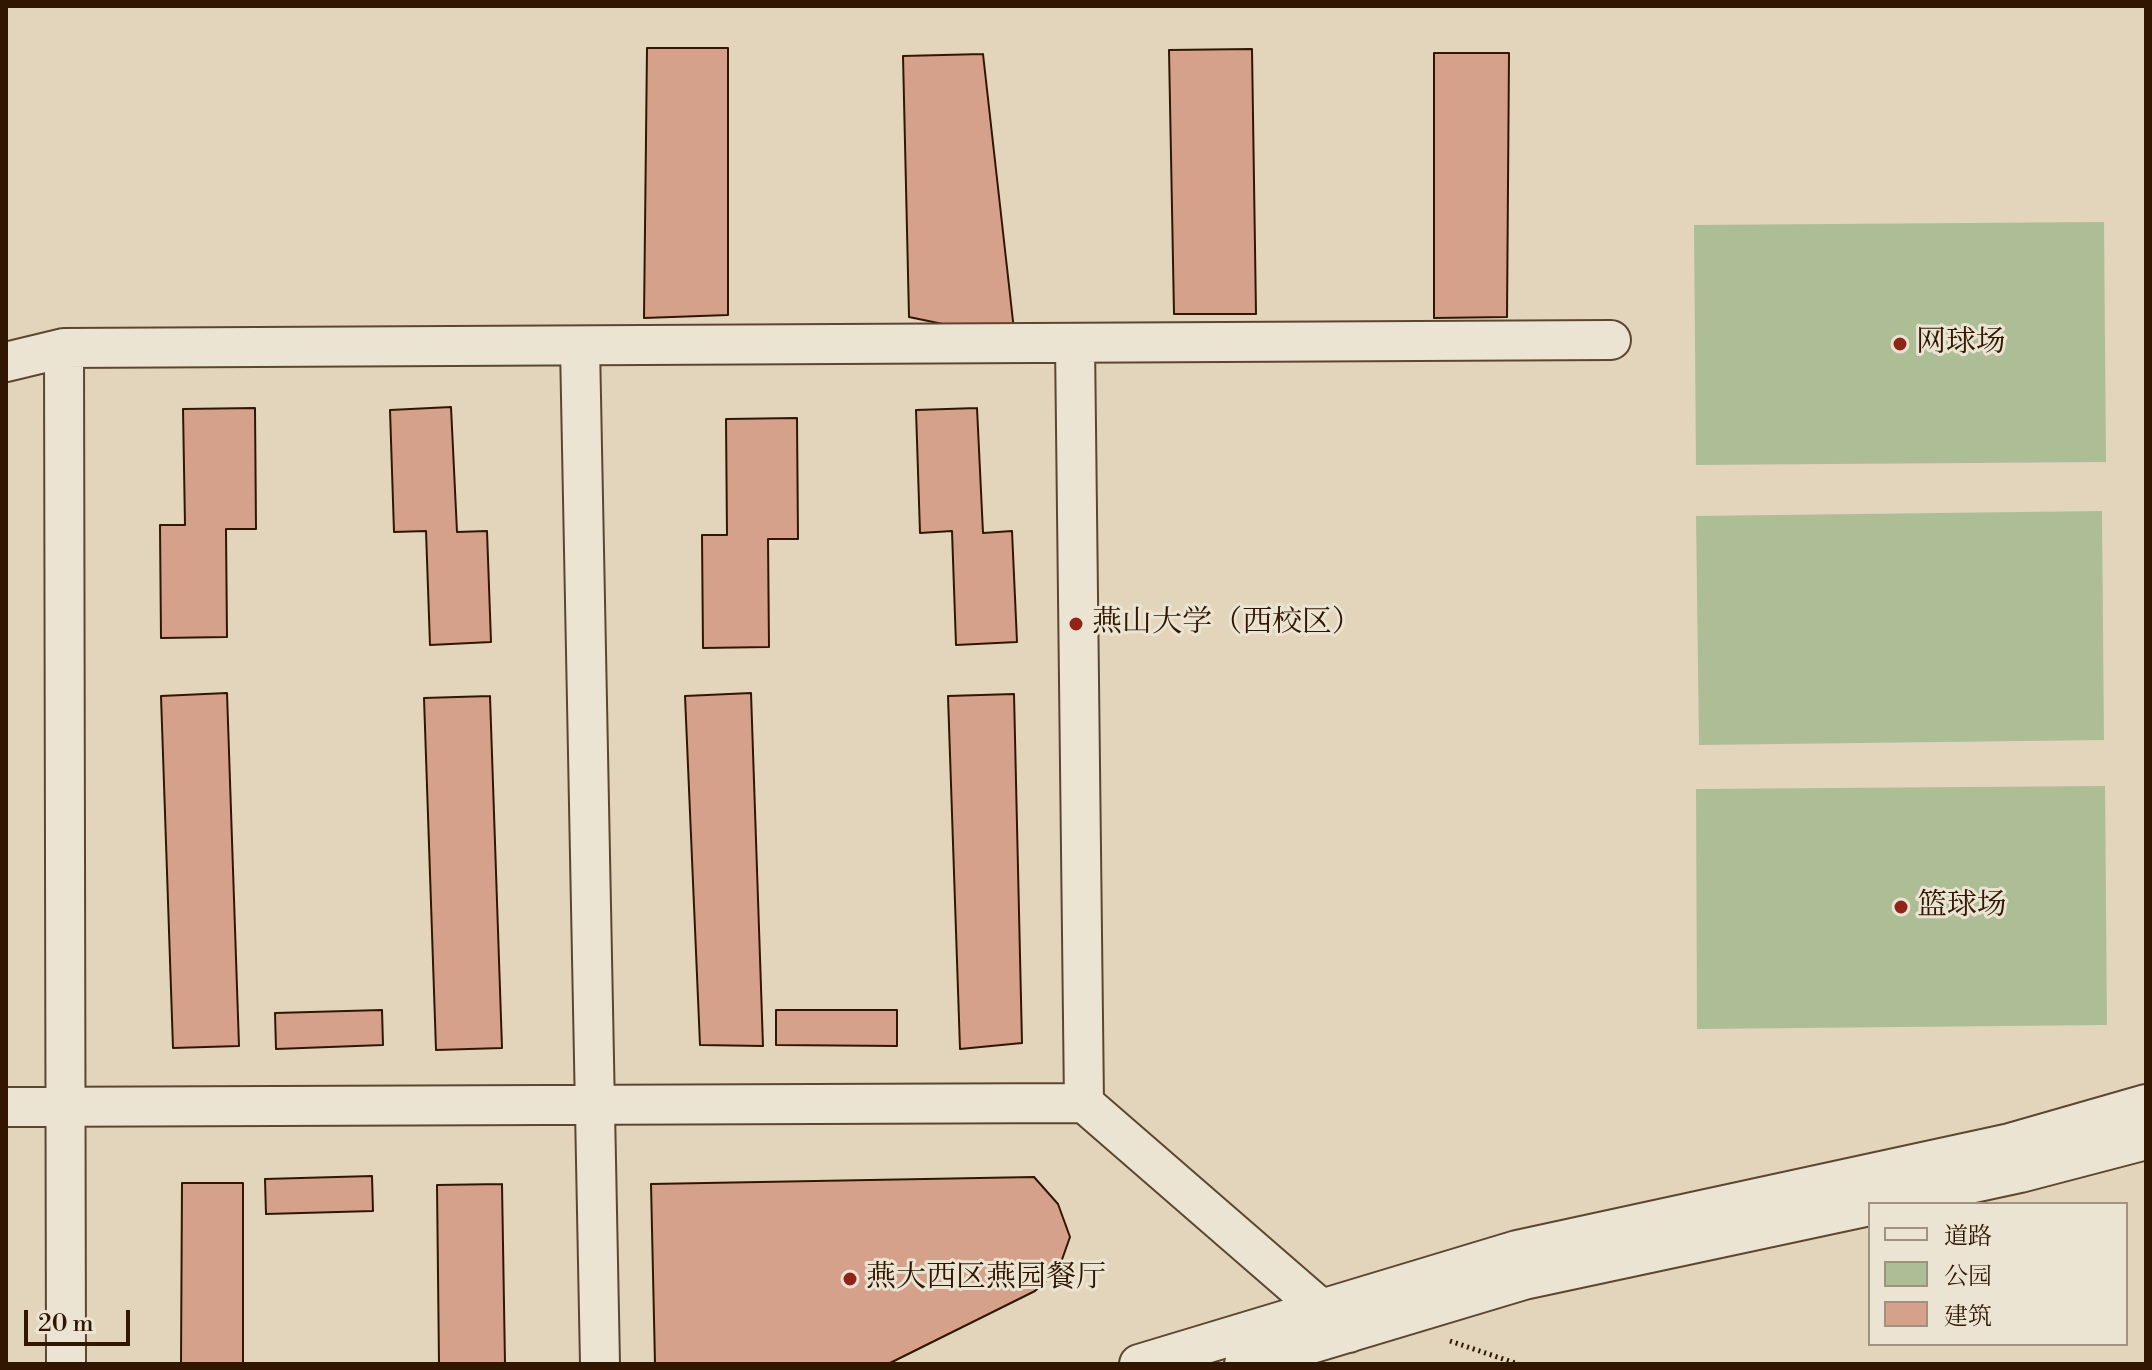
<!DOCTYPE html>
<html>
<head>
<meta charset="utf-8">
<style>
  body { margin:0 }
  #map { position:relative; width:2152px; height:1370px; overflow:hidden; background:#e2d5bc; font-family:"Libre Bodoni","Noto Serif SC",serif }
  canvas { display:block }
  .frame { position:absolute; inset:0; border:8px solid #311701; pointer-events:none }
  .legend { position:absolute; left:1868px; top:1202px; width:260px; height:144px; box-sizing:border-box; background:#ece4d3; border:2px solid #a1927f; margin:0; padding:10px 14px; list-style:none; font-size:24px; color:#311701 }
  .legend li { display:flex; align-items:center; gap:16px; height:40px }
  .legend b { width:40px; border:2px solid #a1927f }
  .scale { position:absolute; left:24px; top:1310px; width:106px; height:36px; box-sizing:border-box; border:4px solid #311701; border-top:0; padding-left:10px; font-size:24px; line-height:28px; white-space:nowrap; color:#311701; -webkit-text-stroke:6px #ece4d3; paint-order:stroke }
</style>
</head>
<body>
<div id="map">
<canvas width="2152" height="1370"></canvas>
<div class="frame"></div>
<ul class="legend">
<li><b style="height:10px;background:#ece4d3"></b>道路</li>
<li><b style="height:22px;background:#adbe96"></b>公园</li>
<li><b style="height:22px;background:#d6a18a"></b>建筑</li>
</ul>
<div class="scale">20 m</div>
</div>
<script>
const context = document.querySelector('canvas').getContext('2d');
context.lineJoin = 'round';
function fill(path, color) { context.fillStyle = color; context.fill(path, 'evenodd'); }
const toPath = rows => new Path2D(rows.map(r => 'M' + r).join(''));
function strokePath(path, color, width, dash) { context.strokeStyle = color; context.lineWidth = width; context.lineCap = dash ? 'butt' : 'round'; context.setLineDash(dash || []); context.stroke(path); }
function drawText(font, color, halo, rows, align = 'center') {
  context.font = font + ' "Libre Bodoni","Noto Serif SC",serif'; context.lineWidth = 6; context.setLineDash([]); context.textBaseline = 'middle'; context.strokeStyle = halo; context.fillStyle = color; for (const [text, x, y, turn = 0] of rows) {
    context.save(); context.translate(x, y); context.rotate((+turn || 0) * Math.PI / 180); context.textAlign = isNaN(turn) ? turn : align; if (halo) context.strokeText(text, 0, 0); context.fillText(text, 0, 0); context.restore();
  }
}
fill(toPath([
  [2104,222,2106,462,1696,465,1694,225],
  [2102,511,2104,740,1699,745,1696,516],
  [2105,786,2107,1025,1697,1029,1696,789]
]), '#adbe96');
const building = toPath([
  [647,48,728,48,728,315,644,318,647,48],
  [1252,49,1256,314,1174,314,1169,50,1252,49],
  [1434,53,1509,53,1507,317,1434,318,1434,53],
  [983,54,1015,339,909,317,903,56,983,54],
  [451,407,457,532,487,531,491,642,430,645,426,531,394,532,390,410,451,407],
  [255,408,256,529,226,529,227,637,161,638,160,525,185,525,183,409,255,408],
  [977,408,983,533,1012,531,1017,642,956,645,952,531,920,533,916,410,977,408],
  [797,418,798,539,768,539,769,647,703,648,702,535,727,535,726,419,797,418],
  [227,693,239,1046,173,1048,161,696,227,693],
  [751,693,763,1046,700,1045,685,696,751,693],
  [1014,694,1022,1043,960,1049,948,696,1014,694],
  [490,696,502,1048,436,1050,424,698,490,696],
  [382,1010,383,1045,276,1049,275,1013,382,1010],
  [776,1010,897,1010,897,1046,776,1045,776,1010],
  [372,1176,373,1211,266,1214,265,1179,372,1176],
  [1034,1177,1058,1204,1070,1237,1059,1268,1035,1291,888,1364,655,1364,651,1184,1034,1177],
  [182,1183,243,1183,243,1364,181,1364,182,1183],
  [502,1184,505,1364,439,1364,437,1185,502,1184]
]);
fill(building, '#d6a18a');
strokePath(building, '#311701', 2);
const street = toPath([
  [1075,343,1084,1103,1349,1333],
  [580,346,600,1364],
  [64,348,66,1364],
  [6,362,64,348,1611,340],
  [6,1107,1084,1103],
  [1877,1204,2020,1173,2146,1140],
  [1139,1364,1517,1250,2010,1143,2146,1104],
  [1244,1364,1524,1280,1870,1206]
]);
strokePath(street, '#5d4630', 42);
strokePath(toPath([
  [1450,1341,1518,1364]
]), '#311701', 5, [2, 4]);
strokePath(street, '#ece4d3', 38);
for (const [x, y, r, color] of [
  [1900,344,8,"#8f2418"],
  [1076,624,8,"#8f2418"],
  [1901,907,8,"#8f2418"],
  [850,1279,8,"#8f2418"]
]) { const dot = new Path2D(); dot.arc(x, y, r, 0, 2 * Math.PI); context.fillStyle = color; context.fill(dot); strokePath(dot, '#ece4d3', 3); }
drawText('30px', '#311701', '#ece4d3', [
  ["网球场",1916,344],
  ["燕山大学（西校区）",1092,624],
  ["篮球场",1917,907],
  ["燕大西区燕园餐厅",866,1279]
], 'left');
</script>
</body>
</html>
